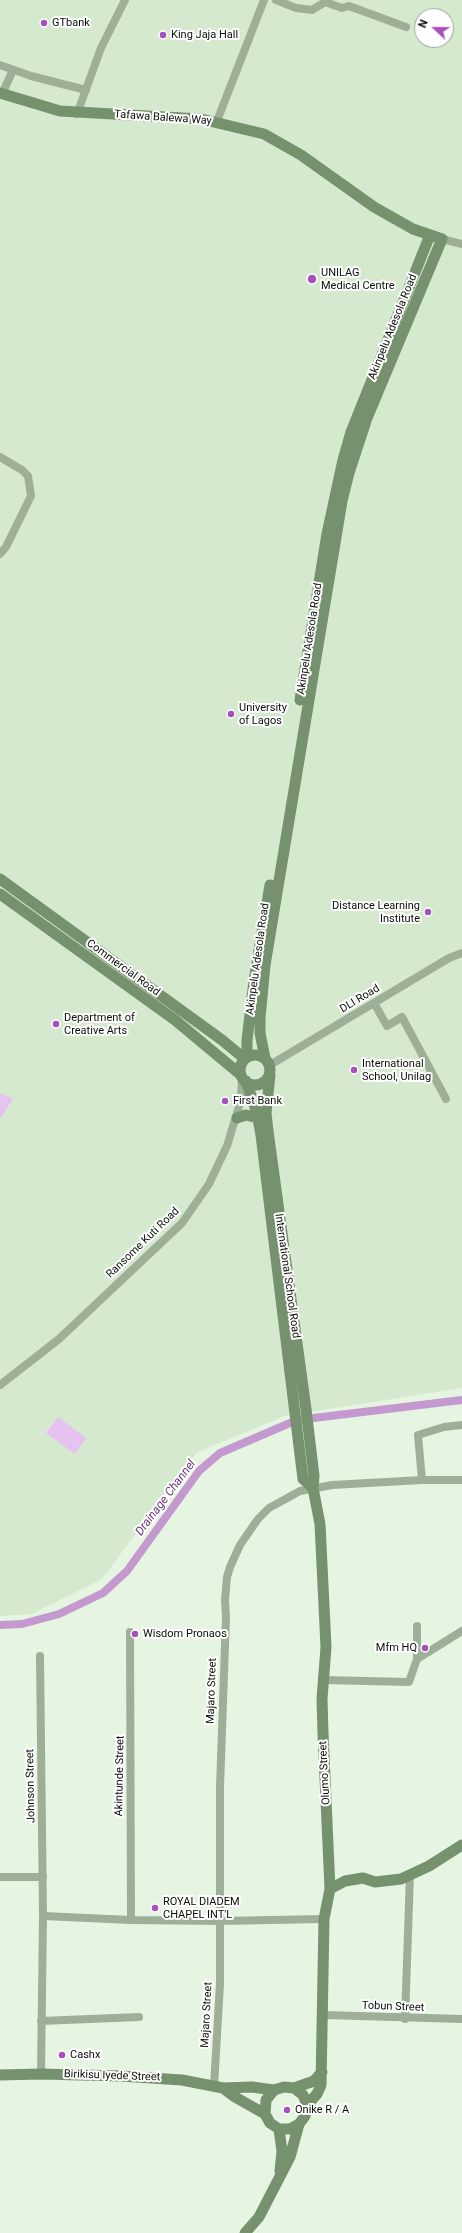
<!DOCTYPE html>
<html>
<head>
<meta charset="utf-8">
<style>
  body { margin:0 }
  #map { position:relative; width:462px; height:2233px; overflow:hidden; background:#e6f5e1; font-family:Roboto,sans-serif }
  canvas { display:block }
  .north { position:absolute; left:414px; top:8px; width:40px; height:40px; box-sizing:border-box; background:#fff; border:1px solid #9d9f9c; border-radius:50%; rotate:292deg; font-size:11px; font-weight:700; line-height:16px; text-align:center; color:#0a0e08 }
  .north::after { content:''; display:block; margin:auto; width:14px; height:18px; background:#a750bd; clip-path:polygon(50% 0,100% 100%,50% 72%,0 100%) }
</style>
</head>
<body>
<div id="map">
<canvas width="462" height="2233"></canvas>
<div class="north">N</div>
</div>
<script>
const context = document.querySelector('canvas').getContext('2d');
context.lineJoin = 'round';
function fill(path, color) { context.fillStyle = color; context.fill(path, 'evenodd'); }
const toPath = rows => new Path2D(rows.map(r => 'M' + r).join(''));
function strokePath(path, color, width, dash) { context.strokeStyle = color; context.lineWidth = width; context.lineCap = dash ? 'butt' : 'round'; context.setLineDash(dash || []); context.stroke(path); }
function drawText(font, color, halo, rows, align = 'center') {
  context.font = font + ' Roboto,sans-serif'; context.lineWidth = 4; context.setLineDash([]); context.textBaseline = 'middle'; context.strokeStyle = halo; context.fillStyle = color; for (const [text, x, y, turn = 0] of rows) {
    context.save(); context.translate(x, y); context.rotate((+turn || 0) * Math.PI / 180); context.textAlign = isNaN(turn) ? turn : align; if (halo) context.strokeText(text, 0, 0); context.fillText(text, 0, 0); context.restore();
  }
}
fill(toPath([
  [0,0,462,0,462,1388,284,1416,196,1453,102,1579,32,1614,0,1616],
  [422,16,446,16,446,40,422,40]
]), '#d5e9cf');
fill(toPath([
  [0,1093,13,1099,0,1119],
  [58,1417,86,1438,75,1454,46,1433]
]), '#e6c2f0');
strokePath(toPath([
  [0,1625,22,1624,59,1614,103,1593,127,1571,199,1471,220,1453,297,1420,462,1400]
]), '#c499d0', 8);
strokePath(toPath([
  [276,0,296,8,312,10,325,2,342,8,349,6,406,27],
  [0,65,31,76,86,90],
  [2,94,13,70],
  [77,114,101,48,125,0],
  [217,121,264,0],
  [442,239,462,244],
  [0,457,22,470,28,476,31,496,6,547,0,554],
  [374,1003,387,1026,402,1017,446,1099],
  [270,1065,449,958,462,953],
  [0,1385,59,1339,182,1223,209,1184,227,1146,241,1100,242,1077],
  [422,1480,418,1435,444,1427,462,1425],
  [130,1632,131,1920],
  [40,1656,43,1916,41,2074],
  [417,1659,462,1631],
  [324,1680,409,1682,417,1659,417,1626],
  [0,1877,43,1877],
  [43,1916,131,1920,219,1921,324,1919],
  [324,2015,462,2019],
  [405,2019,410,1875],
  [41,2021,139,2017],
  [214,2086,220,1984,220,1787,226,1617,225,1600,227,1577,230,1567,240,1545,258,1519,269,1508,300,1491,332,1485,422,1480,462,1480]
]), '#9db097', 8);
strokePath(toPath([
  [0,93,60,111,201,119,264,134,301,155,374,207,413,229,442,239,367,418,349,473,342,501,265,965,260,1018,260,1033,265,1058],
  [300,700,327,534,343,460,351,432,430,235],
  [0,879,222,1040,245,1059],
  [0,894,175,1020,241,1075],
  '240 1070a15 15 0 1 1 30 0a15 15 0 1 1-30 0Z',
  [247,1057,247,1040,254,981,270,885],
  [270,1075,266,1113,268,1131,306,1409,314,1476,313,1488,320,1524,326,1647,322,1699,323,1733,330,1889,324,1919,321,2085,317,2094,307,2105,305,2116,299,2124,290,2129,279,2129,270,2123,265,2114,266,2100,274,2090,284,2087,294,2088,303,2095,307,2105],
  [246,1081,257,1113,261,1135,303,1479,313,1488],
  [237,1118,246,1115,258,1118],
  [330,1889,345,1881,363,1878,375,1882,401,1879,429,1866,462,1845],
  [0,2075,41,2074,120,2076,182,2080,223,2088,252,2087,274,2090],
  [223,2088,235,2097,265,2114],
  [294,2088,314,2081,322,2072],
  [279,2129,282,2151,280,2171],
  [245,2233,259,2217,290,2157,299,2124]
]), '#76916d', 11);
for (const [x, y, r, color] of [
  [44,23,4,"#a750bd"],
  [163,35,4,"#a750bd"],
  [312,279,5,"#a750bd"],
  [231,714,4,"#a750bd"],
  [428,912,4,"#a750bd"],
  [56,1024,4,"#a750bd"],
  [354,1070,4,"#a750bd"],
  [225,1101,4,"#a750bd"],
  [135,1634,4,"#a750bd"],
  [425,1648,4,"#a750bd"],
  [155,1908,4,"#a750bd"],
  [62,2055,4,"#a750bd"],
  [287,2110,4,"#a750bd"]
]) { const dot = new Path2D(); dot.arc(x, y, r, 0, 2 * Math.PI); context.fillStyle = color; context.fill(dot); strokePath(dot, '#fff', 1.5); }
drawText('11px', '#0a0e08', '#fff', [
  ["GTbank",52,23],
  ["King Jaja Hall",171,35],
  ["UNILAG",321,273],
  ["Medical Centre",321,286],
  ["University",239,708],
  ["of Lagos",239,721],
  ["Distance Learning",420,906,"right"],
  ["Institute",420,919,"right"],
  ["Department of",64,1018],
  ["Creative Arts",64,1031],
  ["International",362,1064],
  ["School, Unilag",362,1077],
  ["First Bank",233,1101],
  ["Wisdom Pronaos",143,1634],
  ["Mfm HQ",417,1648,"right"],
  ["ROYAL DIADEM",163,1902],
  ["CHAPEL INT'L",163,1915],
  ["Cashx",70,2055],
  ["Onike R / A",295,2110]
], 'left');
drawText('11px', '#0a0e08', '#fff', [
  ["Tafawa Balewa Way",163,118,4],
  ["Akinpelu Adesola Road",393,327,-68],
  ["Akinpelu Adesola Road",310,639,-81],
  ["Akinpelu Adesola Road",258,959,-82],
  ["Commercial Road",123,968,36],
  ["DLI Road",360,999,-31],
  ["Ransome Kuti Road",143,1243,-44],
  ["International School Road",287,1276,82],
  ["Majaro Street",212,1691,-88],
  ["Olumo Street",325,1773,-93],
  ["Akintunde Street",120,1776,-89],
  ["Johnson Street",31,1786,-91],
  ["Tobun Street",393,2007,2],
  ["Majaro Street",207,2015,-87],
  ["Birikisu Iyede Street",112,2076,2]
]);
drawText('italic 12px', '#6d387b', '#fff', [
  ["Drainage Channel",166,1498,-53]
]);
</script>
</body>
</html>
